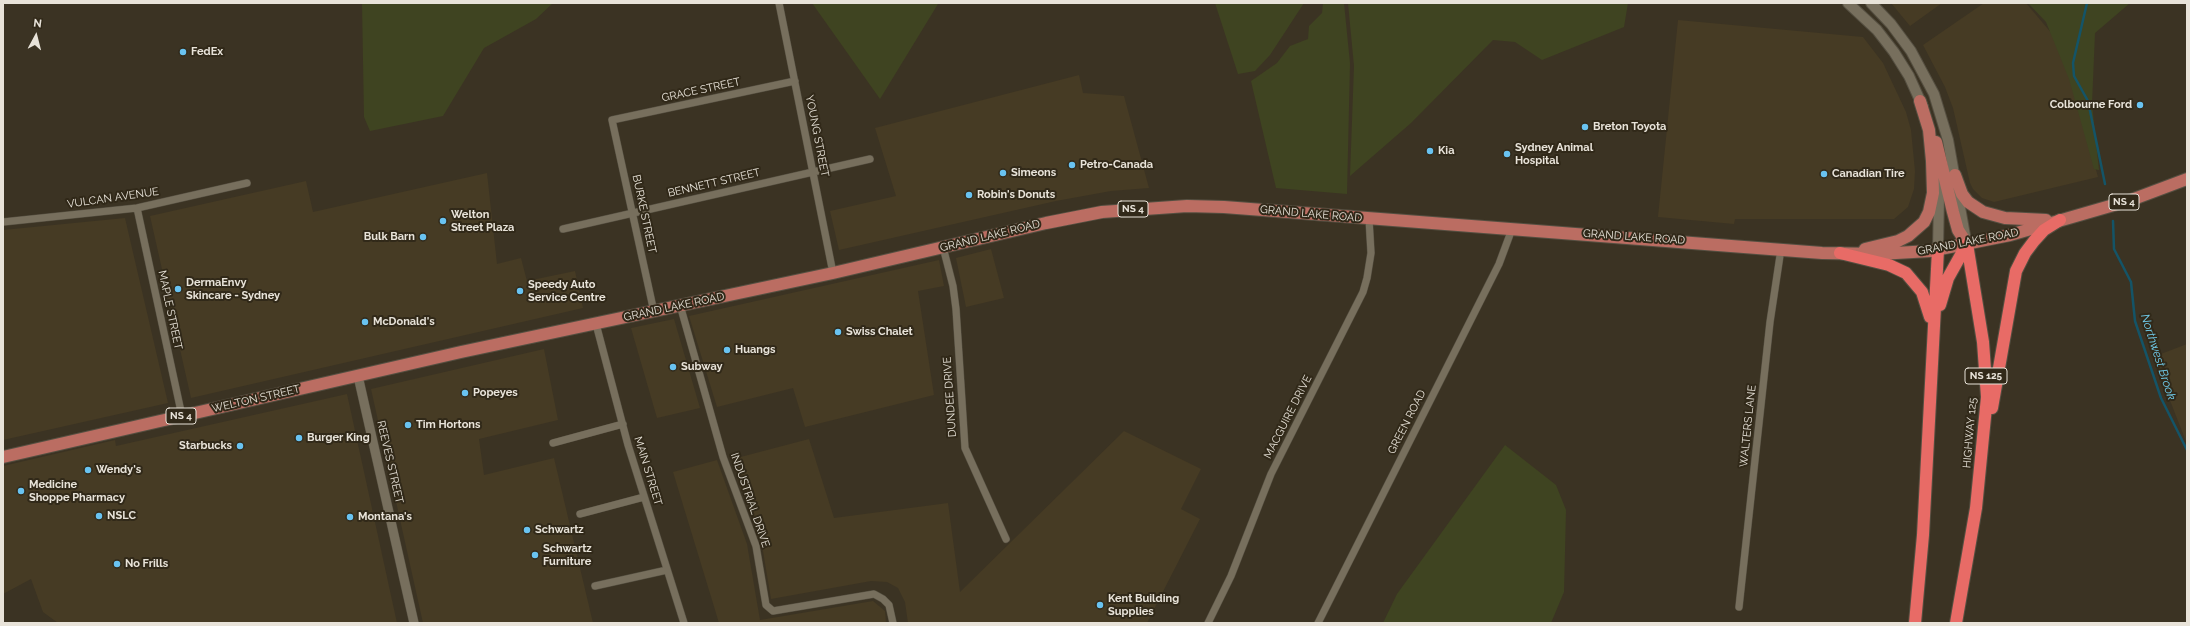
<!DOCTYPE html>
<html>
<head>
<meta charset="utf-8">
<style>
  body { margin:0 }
  #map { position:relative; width:2190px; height:626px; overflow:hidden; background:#3b3323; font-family:Raleway,sans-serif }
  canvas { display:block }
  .frame { position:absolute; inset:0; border:4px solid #e8e3d9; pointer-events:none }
  .north { position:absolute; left:16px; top:16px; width:40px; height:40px; -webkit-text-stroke:3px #312919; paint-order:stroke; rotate:7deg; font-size:11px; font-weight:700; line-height:16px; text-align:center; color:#e8e3d9 }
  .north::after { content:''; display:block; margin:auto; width:14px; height:18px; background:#e8e3d9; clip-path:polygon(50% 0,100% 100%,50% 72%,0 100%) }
</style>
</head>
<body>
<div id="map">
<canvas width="2190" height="626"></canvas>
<div class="frame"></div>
<div class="north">N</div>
</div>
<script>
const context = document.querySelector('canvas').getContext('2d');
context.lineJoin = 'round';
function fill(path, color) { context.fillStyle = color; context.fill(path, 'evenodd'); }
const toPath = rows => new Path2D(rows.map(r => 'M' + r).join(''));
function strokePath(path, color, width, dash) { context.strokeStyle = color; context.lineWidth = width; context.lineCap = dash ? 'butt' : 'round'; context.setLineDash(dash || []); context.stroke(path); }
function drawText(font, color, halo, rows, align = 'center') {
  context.font = font + ' Raleway,sans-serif'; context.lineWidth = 4; context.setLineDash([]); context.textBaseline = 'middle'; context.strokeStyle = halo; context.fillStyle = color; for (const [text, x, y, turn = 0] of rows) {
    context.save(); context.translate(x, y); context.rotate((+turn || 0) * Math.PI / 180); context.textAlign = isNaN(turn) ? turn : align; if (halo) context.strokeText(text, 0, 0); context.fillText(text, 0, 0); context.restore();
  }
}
fill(toPath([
  [1891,3,1942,3,1910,26],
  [1984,3,2026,3,2053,35,2070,78,2098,177,1994,202,1982,198,1973,189,1970,183,1953,108,1945,87,1923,45],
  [1678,20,1863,37,1883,63,1906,112,1911,130,1915,171,1914,189,1908,207,1894,219,1735,219,1734,224,1658,217],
  [1079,75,1083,93,1124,96,1149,188,1111,191,1056,201,839,250,830,211,896,196,875,128],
  [487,173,497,264,521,258,527,281,575,271,583,308,191,398,150,216,306,181,313,212],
  [125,218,168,403,3,440,3,230],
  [991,249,1004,298,966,307,956,258],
  [939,260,944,286,918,291,934,395,805,427,793,388,717,407,689,316],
  [674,319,700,408,657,418,631,328],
  [2187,344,2187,444,2153,357],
  [544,349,558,420,479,439,484,475,554,458,593,623,423,623,371,389],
  [347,394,397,623,58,623,43,612,31,579,3,594,3,466,115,440,116,446],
  [1124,431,1201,469,1181,509,1200,519,1147,623,908,623,905,602,898,588,887,582,871,581,771,599,761,539,733,459,809,439,834,518,948,503,960,592],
  [717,460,747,544,760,620,873,601,885,611,886,623,719,623,673,472]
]), '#463b24');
fill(toPath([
  [362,3,553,3,536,19,484,48,443,116,370,131,364,117],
  [812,3,938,3,938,4,880,99],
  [1215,3,1304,3,1270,55,1255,71,1238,74],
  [1323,3,1344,3,1350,63,1347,194,1276,188,1251,81,1277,63,1290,46,1308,39,1309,26,1322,13],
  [1348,3,1628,3,1624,27,1542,60,1515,42,1493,40,1411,123,1350,176,1354,66],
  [2028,3,2130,3,2095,33,2092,104,2099,170,2094,169,2069,79,2046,22],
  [1505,445,1556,485,1566,510,1564,592,1551,623,1383,623,1397,594]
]), '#3f4421');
strokePath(toPath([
  [2087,3,2073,63,2074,76,2088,101,2105,184],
  [2113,221,2114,249,2131,282,2135,321,2161,398,2187,450]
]), '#145467', 2.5);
const minor = toPath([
  [779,3,833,273],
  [137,208,182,416],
  [3,222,137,208,247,183],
  [563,229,870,159],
  [943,247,953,286,956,309,965,448,1006,539],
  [680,305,723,457,756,546,766,605,773,611,874,594,883,599,889,605,893,623],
  [654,312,612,120,795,81],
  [596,324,628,445,684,623],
  [553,443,623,424],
  [580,514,644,497],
  [595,586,667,570],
  [1739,607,1770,322,1781,249],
  [1208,623,1231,576,1271,474,1363,292,1367,278,1371,253,1369,219],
  [1318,623,1499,264,1512,229]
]);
const tertiary = toPath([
  [358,376,414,623]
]);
const secondary = toPath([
  [1848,3,1877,30,1894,52,1909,76,1923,107],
  [1871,3,1891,24,1911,51,1934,94,1948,140,1966,241],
  [1937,165,1939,196,1938,250]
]);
const primary = toPath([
  [1936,142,1953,212,1958,230,1967,244],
  [1955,175,1962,194,1968,202,1983,212,2005,218,2046,220],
  [1865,249,1898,241,1908,236,1924,222,1929,212,1933,193,1932,161,1929,130,1920,101],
  [3,457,461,352,833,273,1046,223,1102,212,1187,206,1224,207,1822,253,1879,254,1930,251,2010,235,2131,200,2187,179]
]);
const motorway = toPath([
  [1840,253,1889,265,1906,273,1922,292,1930,317],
  [1940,305,1948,278,1967,244],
  [1992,408,2016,271,2025,253,2034,241,2044,230,2060,220],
  [1915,623,1923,535,1938,250],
  [1956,623,1976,508,1987,397,1983,342,1967,244]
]);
strokePath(minor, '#554f41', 8);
strokePath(tertiary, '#554f41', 10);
strokePath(secondary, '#554f41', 12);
strokePath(primary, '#554f41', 14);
strokePath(motorway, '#554f41', 14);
strokePath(minor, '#776f5d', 7);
strokePath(tertiary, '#776f5d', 9);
strokePath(secondary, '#776f5d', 10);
strokePath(primary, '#bb6d62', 12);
strokePath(motorway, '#e86b66', 12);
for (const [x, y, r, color] of [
  [183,52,4,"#69c3f1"],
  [2140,105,4,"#69c3f1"],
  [1585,127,4,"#69c3f1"],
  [1430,151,4,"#69c3f1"],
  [1507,154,4,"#69c3f1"],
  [1072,165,4,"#69c3f1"],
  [1003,173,4,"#69c3f1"],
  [1824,174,4,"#69c3f1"],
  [969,195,4,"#69c3f1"],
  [443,221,4,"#69c3f1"],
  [423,237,4,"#69c3f1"],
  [178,289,4,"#69c3f1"],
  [520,291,4,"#69c3f1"],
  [365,322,4,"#69c3f1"],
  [838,332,4,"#69c3f1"],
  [727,350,4,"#69c3f1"],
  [673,367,4,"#69c3f1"],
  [465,393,4,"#69c3f1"],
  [408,425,4,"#69c3f1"],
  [299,438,4,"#69c3f1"],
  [240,446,4,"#69c3f1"],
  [88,470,4,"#69c3f1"],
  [21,491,4,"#69c3f1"],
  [99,516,4,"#69c3f1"],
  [350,517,4,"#69c3f1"],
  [527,530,4,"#69c3f1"],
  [535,555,4,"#69c3f1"],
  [117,564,4,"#69c3f1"],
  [1100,605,4,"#69c3f1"]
]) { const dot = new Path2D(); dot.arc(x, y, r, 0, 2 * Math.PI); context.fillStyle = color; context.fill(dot); strokePath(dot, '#312919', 1.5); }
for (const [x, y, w] of [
  [2124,202,30],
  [1133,209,30],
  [1986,376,42],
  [181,416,30]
]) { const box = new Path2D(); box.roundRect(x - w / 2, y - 8, w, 16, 3); context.fillStyle = '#312919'; context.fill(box); strokePath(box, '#e8e3d9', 1); }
drawText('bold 10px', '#e8e3d9', null, [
  ["NS 4",2124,202],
  ["NS 4",1133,209],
  ["NS 125",1986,376],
  ["NS 4",181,416]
]);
drawText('bold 11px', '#e8e3d9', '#312919', [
  ["FedEx",191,52],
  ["Colbourne Ford",2132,105,"right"],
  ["Breton Toyota",1593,127],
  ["Sydney Animal",1515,148],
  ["Hospital",1515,161],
  ["Kia",1438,151],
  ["Petro-Canada",1080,165],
  ["Simeons",1011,173],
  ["Canadian Tire",1832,174],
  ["Robin's Donuts",977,195],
  ["Welton",451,215],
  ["Street Plaza",451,228],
  ["Bulk Barn",415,237,"right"],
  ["DermaEnvy",186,283],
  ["Skincare - Sydney",186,296],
  ["Speedy Auto",528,285],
  ["Service Centre",528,298],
  ["McDonald's",373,322],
  ["Swiss Chalet",846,332],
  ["Huangs",735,350],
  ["Subway",681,367],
  ["Popeyes",473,393],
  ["Tim Hortons",416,425],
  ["Burger King",307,438],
  ["Starbucks",232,446,"right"],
  ["Wendy's",96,470],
  ["Medicine",29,485],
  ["Shoppe Pharmacy",29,498],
  ["NSLC",107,516],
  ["Montana's",358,517],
  ["Schwartz",535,530],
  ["Schwartz",543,549],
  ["Furniture",543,562],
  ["No Frills",125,564],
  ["Kent Building",1108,599],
  ["Supplies",1108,612]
], 'left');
drawText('11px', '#e8e3d9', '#312919', [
  ["GRACE STREET",701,90,-12],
  ["YOUNG STREET",817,136,79],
  ["BENNETT STREET",714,183,-13],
  ["VULCAN AVENUE",113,198,-8],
  ["BURKE STREET",644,214,78],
  ["GRAND LAKE ROAD",1311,214,5],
  ["GRAND LAKE ROAD",990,236,-14],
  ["GRAND LAKE ROAD",1634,237,4],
  ["GRAND LAKE ROAD",1968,242,-11],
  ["GRAND LAKE ROAD",674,307,-12],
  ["MAPLE STREET",170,310,78],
  ["DUNDEE DRIVE",950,397,-94],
  ["WELTON STREET",256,399,-13],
  ["MACGUIRE DRIVE",1288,417,-63],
  ["GREEN ROAD",1407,422,-63],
  ["WALTERS LANE",1748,426,-84],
  ["HIGHWAY 125",1970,433,-85],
  ["REEVES STREET",390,462,77],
  ["MAIN STREET",648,471,73],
  ["INDUSTRIAL DRIVE",750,500,71]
]);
drawText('italic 12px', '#71ceee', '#312919', [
  ["Northwest Brook",2158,357,72]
]);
</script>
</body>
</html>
